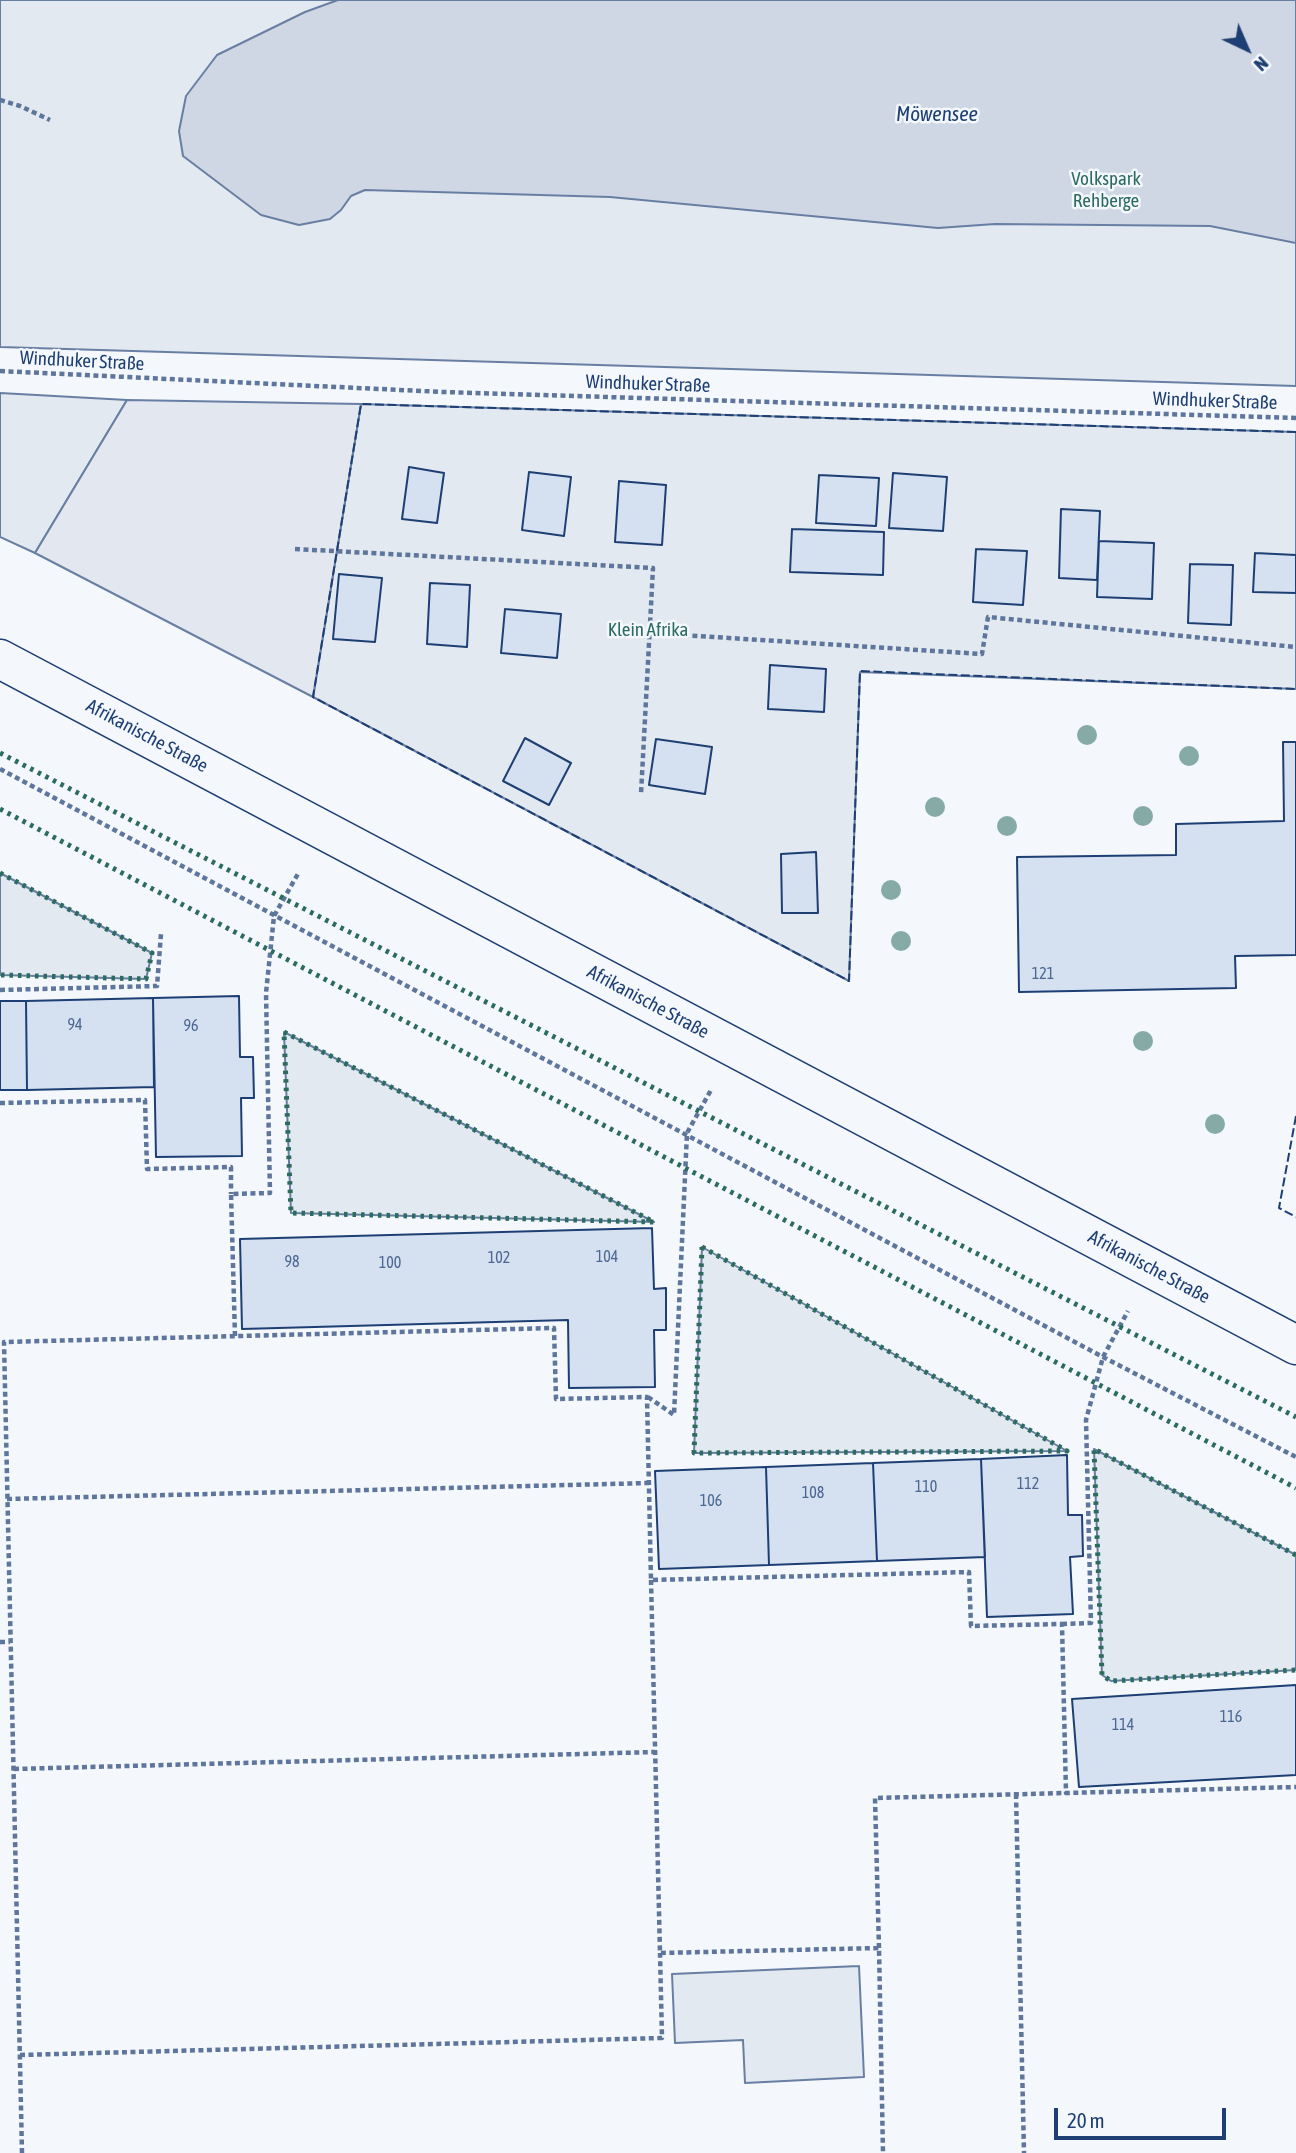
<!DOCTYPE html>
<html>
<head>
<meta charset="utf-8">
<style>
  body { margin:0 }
  #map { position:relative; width:1296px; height:2153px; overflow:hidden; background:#f4f7fb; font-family:"Asap Condensed",sans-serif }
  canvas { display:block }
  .north { position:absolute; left:1212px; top:14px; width:70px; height:70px; -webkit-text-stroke:5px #f4f7fb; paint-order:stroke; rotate:136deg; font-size:19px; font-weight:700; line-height:28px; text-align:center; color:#1d3f73 }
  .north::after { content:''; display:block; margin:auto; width:24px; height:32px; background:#1d3f73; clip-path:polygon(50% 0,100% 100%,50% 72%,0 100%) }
  .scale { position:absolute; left:1054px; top:2108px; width:172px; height:32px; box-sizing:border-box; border:4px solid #1d3f73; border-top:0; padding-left:9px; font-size:21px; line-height:24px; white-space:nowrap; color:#1d3f73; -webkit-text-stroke:5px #f4f7fb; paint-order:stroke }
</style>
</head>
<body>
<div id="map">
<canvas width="1296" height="2153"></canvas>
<div class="north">N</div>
<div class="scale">20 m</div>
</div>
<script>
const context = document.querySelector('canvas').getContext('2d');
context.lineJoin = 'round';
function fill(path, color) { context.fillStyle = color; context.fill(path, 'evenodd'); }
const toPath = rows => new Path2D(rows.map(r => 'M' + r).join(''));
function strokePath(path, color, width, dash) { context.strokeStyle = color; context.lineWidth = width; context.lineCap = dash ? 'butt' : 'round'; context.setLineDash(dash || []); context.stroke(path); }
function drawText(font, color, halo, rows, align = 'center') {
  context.font = font + ' "Asap Condensed",sans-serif'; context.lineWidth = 5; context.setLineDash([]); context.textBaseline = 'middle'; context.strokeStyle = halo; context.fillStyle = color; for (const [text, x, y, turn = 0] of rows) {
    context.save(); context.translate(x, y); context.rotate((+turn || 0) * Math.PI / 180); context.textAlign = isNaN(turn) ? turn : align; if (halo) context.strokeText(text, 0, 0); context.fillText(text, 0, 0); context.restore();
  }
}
const green = toPath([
  [0,0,1296,0,1296,386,0,347,0,0],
  [0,393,127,400,35,553,0,537,0,393],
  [361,404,1296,432,1296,689,860,672,849,981,313,697,361,404],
  [0,873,152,953,146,979,0,975,0,873],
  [284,1032,654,1222,291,1213,284,1032],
  [702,1247,1067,1451,694,1453,702,1247],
  [1094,1449,1296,1555,1296,1670,1111,1681,1102,1675,1094,1449],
  [859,1966,864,2077,745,2083,743,2040,675,2043,672,1974,859,1966]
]);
fill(green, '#e3e9f0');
strokePath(green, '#687fa3', 2);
const parking = toPath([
  [127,400,361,404,313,697,35,553,127,400]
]);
fill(parking, '#e3e8f0');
strokePath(parking, '#687fa3', 2);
const water = toPath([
  [338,0,1296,0,1296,243,1210,226,995,224,938,228,610,197,365,190,351,196,341,210,330,219,299,225,261,215,183,156,179,131,186,96,217,55,305,12,338,0]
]);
fill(water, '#cfd7e4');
strokePath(water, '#687fa3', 2);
const building = toPath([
  [409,467,444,473,437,523,402,519,409,467],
  [529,472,571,477,564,536,522,530,529,472],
  [893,473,947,477,943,531,889,528,893,473],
  [819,475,879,478,876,526,816,523,819,475],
  [619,481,666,485,662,545,615,542,619,481],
  [1061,509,1100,511,1097,580,1059,578,1061,509],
  [792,529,884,532,883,575,790,572,792,529],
  [1099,541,1154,543,1152,599,1097,597,1099,541],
  [976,549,1027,551,1023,605,973,602,976,549],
  [1255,553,1296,555,1296,593,1253,592,1255,553],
  [1190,564,1233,565,1231,625,1188,623,1190,564],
  [339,574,382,578,375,642,333,639,339,574],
  [430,583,470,585,467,647,427,644,430,583],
  [505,609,561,614,557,658,501,653,505,609],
  [770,665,826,669,824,712,768,709,770,665],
  [525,738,571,763,549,805,503,781,525,738],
  [656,739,712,747,705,794,649,785,656,739],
  [1283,742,1296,742,1296,955,1235,956,1236,988,1019,992,1017,857,1176,855,1176,824,1284,821,1283,742],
  [816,852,818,913,782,913,781,854,816,852],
  [239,996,240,1057,253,1057,254,1098,241,1098,242,1156,156,1157,153,998,239,996],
  [153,998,154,1087,27,1090,26,1001,153,998],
  [0,1001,26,1001,27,1090,0,1090,0,1001],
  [652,1228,654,1289,666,1288,666,1330,654,1330,655,1387,569,1388,568,1320,242,1329,240,1239,652,1228],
  [1067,1455,1068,1515,1082,1515,1083,1556,1070,1557,1073,1614,987,1617,981,1459,1067,1455],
  [981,1459,985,1557,877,1561,873,1463,981,1459],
  [873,1463,877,1561,769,1565,766,1467,873,1463],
  [766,1467,769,1565,659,1569,655,1471,766,1467],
  [1296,1685,1296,1775,1079,1787,1072,1699,1296,1685]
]);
fill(building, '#d5e0f0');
strokePath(building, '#1d3f73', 2);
const secondary = toPath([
  [0,659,1296,1345]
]);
strokePath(secondary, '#1d3f73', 41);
strokePath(toPath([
  [0,100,20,106,50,120],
  [0,371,443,392,1296,418],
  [295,549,653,568,641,794],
  [650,633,982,654,988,617,1296,647],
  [0,769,1103,1357,1296,1457],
  [0,990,157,986,161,934],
  [0,1103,145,1100,147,1169,231,1167,231,1194],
  [235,1336,231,1194,270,1193,266,993,274,916,299,872],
  [648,1397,674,1415,687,1133,711,1090],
  [7,1499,649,1483],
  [651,1580,660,1953,879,1948,883,2153],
  [1062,1624,1091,1623,1086,1420,1103,1357,1128,1311],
  [0,1642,10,1642],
  [14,1769,655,1752],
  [1016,1794,1024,2153],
  [879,1948,875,1798,1066,1793],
  [20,2055,662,2038,660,1953],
  [22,2153,4,1342,554,1328,556,1399,647,1397,651,1580,969,1572,971,1626,1062,1624,1066,1793,1296,1787]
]), '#5e769c', 4.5, [5, 3.5]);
strokePath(secondary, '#f4f7fb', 38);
strokePath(toPath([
  [0,753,1296,1417],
  [0,809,1296,1488],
  [0,873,152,953,146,979,0,975],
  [284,1032,654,1222,291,1213,284,1032],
  [702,1247,1067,1451,694,1453,702,1247],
  [1296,1555,1094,1449,1102,1675,1111,1681,1296,1670]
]), '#2c6c60', 5, [3.5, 5]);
strokePath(toPath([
  [1296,432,361,404,313,697,849,981,860,671,1296,689],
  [1296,1116,1279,1208,1296,1217]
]), '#1d3f73', 2, [9, 3.5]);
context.fillStyle = '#86aba6';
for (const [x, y] of [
  [1087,735],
  [1189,756],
  [935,807],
  [1143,816],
  [1007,826],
  [891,890],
  [901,941],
  [1143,1041],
  [1215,1124]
]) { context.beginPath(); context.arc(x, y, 10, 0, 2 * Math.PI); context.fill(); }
drawText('16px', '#4b6792', null, [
  ["121",1043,974],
  ["94",75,1025],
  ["96",191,1026],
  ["104",607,1257],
  ["102",499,1258],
  ["98",292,1262],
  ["100",390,1263],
  ["112",1028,1484],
  ["110",926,1487],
  ["108",813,1493],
  ["106",711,1501],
  ["116",1231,1717],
  ["114",1123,1725]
]);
drawText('19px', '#2c6c60', '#f4f7fb', [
  ["Volkspark",1106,179],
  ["Rehberge",1106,201],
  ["Klein Afrika",648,630]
]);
drawText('19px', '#1d3f73', '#f4f7fb', [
  ["Windhuker Straße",82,361,3],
  ["Windhuker Straße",648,384,2],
  ["Windhuker Straße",1215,401,2],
  ["Afrikanische Straße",147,736,28],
  ["Afrikanische Straße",648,1002,28],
  ["Afrikanische Straße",1149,1267,28]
]);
drawText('italic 21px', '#1d3f73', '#f4f7fb', [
  ["Möwensee",937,114]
]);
</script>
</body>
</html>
